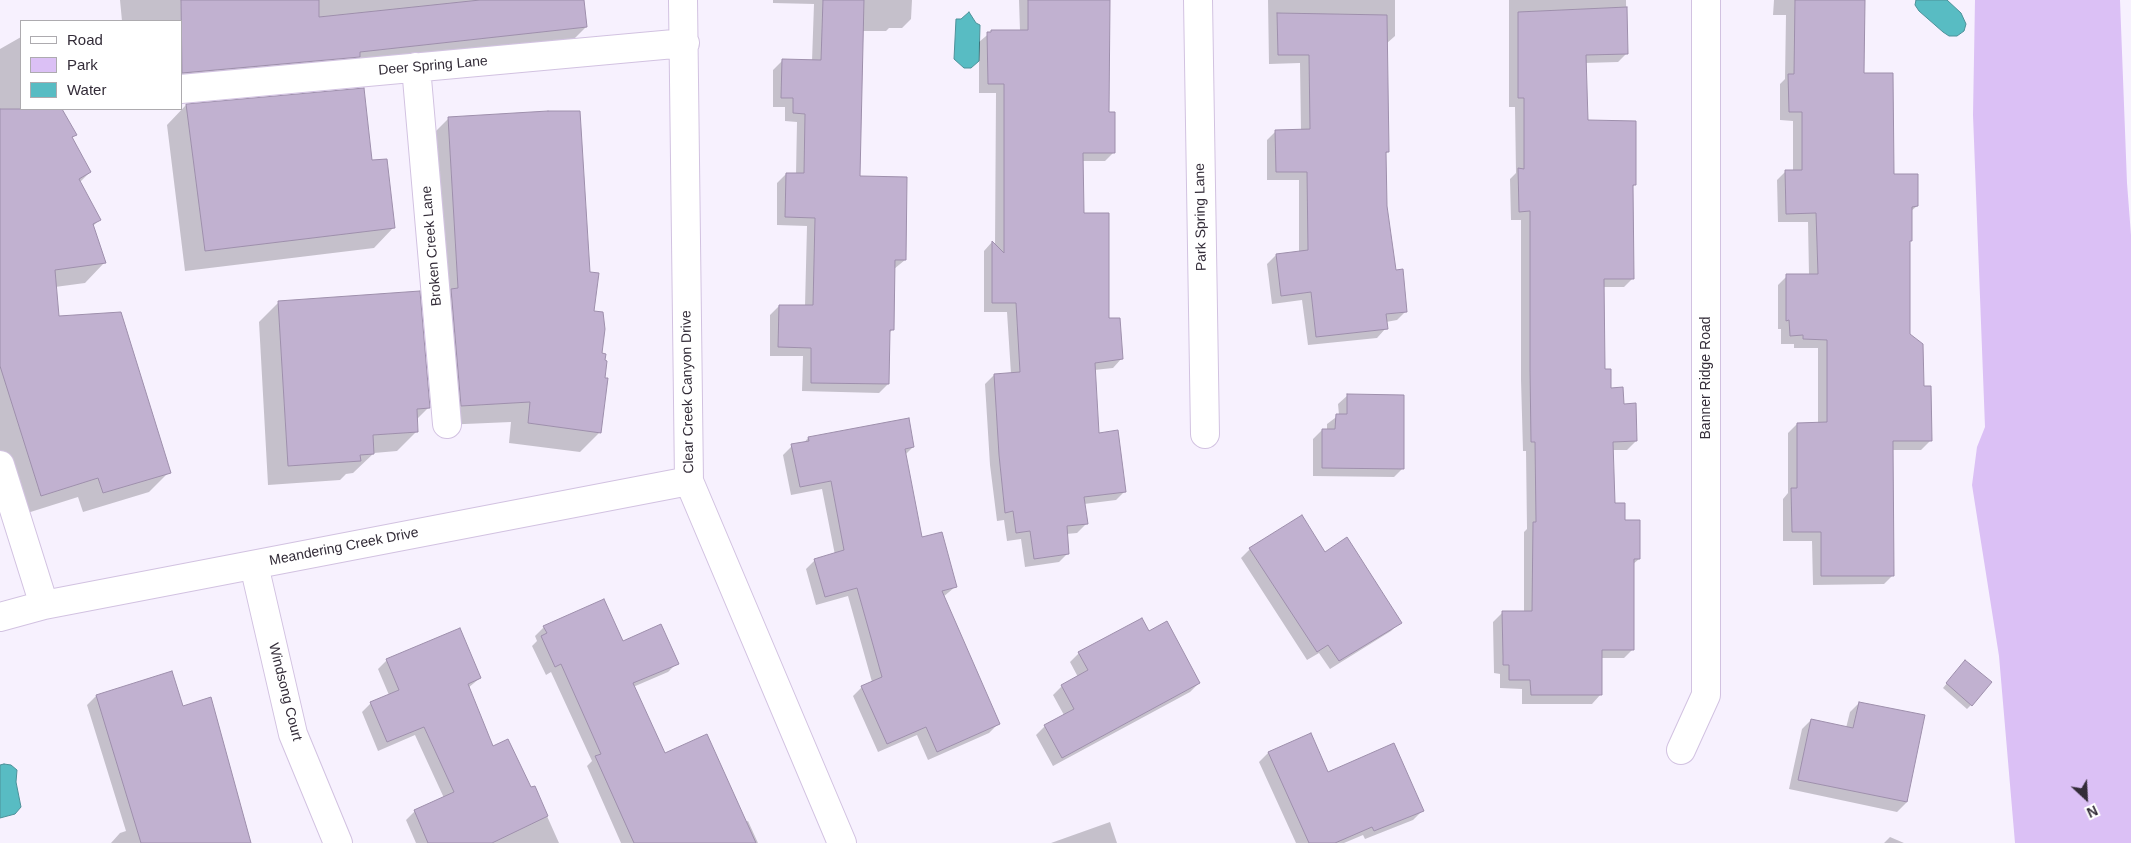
<!DOCTYPE html>
<html>
<head>
<meta charset="utf-8">
<style>
  body { margin:0 }
  #map { position:relative; width:2131px; height:843px; overflow:hidden; background:#f7f1fe; font-family:Helvetica,sans-serif }
  canvas { display:block }
  .legend { position:absolute; left:20px; top:20px; width:162px; height:90px; box-sizing:border-box; background:#fff; border:1px solid #adabaf; margin:0; padding:6px 9px; list-style:none; font-size:15px; color:#332c38 }
  .legend li { display:flex; align-items:center; gap:10px; height:25px }
  .legend b { width:25px; border:1px solid #adabaf }
  .north { position:absolute; left:2061px; top:773px; width:50px; height:50px; -webkit-text-stroke:4px #fff; paint-order:stroke; rotate:155deg; font-size:14px; font-weight:700; line-height:20px; text-align:center; color:#332c38 }
  .north::after { content:''; display:block; margin:auto; width:18px; height:22px; background:#332c38; clip-path:polygon(50% 0,100% 100%,50% 72%,0 100%) }
</style>
</head>
<body>
<div id="map">
<canvas width="2131" height="843"></canvas>
<ul class="legend">
<li><b style="height:6px;background:#fff"></b>Road</li>
<li><b style="height:14px;background:#dbc0f5"></b>Park</li>
<li><b style="height:14px;background:#58bcc3"></b>Water</li>
</ul>
<div class="north">N</div>
</div>
<script>
const context = document.querySelector('canvas').getContext('2d');
context.lineJoin = 'round';
function fill(path, color) { context.fillStyle = color; context.fill(path, 'evenodd'); }
const toPath = rows => new Path2D(rows.map(r => 'M' + r).join(''));
function strokePath(path, color, width, dash) { context.strokeStyle = color; context.lineWidth = width; context.lineCap = dash ? 'butt' : 'round'; context.setLineDash(dash || []); context.stroke(path); }
function drawText(font, color, halo, rows, align = 'center') {
  context.font = font + ' Helvetica,sans-serif'; context.lineWidth = 5; context.setLineDash([]); context.textBaseline = 'middle'; context.strokeStyle = halo; context.fillStyle = color; for (const [text, x, y, turn = 0] of rows) {
    context.save(); context.translate(x, y); context.rotate((+turn || 0) * Math.PI / 180); context.textAlign = isNaN(turn) ? turn : align; if (halo) context.strokeText(text, 0, 0); context.fillText(text, 0, 0); context.restore();
  }
}
fill(toPath([
  [1975,0,2120,0,2127,183,2131,235,2131,843,2015,843,1999,656,1972,485,1977,447,1985,427,1973,115]
]), '#dbc0f5');
const water = toPath([
  [1916,0,1947,0,1961,13,1966,24,1964,31,1957,36,1949,36,1943,32,1919,11,1915,5,1916,0],
  [969,12,976,23,980,25,979,61,971,68,964,68,954,59,956,19,961,19,969,12],
  [4,764,11,765,17,770,16,782,21,807,15,814,0,818,0,765,4,764]
]);
fill(water, '#58bcc3');
strokePath(water, '#4d9199', 1);
fill(toPath([
  [120,0,583,0,586,27,566,47,181,91,181,21,122,21],
  [773,0,912,0,911,19,902,28,889,28,886,31,862,31,859,178,905,260,894,269,893,329,888,334,888,384,879,393,802,391,803,356,770,356,770,315,779,306,805,306,807,226,777,225,777,183,786,174,796,174,797,122,785,121,785,107,773,107,773,70,782,61,812,61,814,4,773,3],
  [1019,0,1109,0,1108,113,1114,152,1105,161,1082,161,1082,214,1108,320,1122,358,1113,368,1094,370,1098,434,1125,491,1116,500,1084,504,1086,524,1077,533,1066,534,1068,553,1059,562,1025,567,1021,539,1007,541,1004,520,997,521,990,465,985,384,994,375,1011,374,1007,312,984,312,984,251,992,242,995,246,996,93,979,93,979,42,992,31,1020,31],
  [1268,0,1395,0,1395,36,1386,44,1388,152,1385,154,1386,206,1395,272,1406,311,1397,320,1386,322,1386,328,1377,338,1308,345,1302,300,1272,304,1267,264,1276,255,1299,252,1299,180,1267,180,1267,140,1276,131,1301,131,1300,63,1269,64],
  [1509,0,1626,0,1627,53,1618,62,1584,63,1586,122,1635,184,1632,188,1633,278,1624,287,1603,287,1604,370,1610,389,1623,405,1636,441,1627,450,1612,450,1614,504,1639,559,1632,565,1633,649,1624,658,1601,658,1601,694,1592,704,1522,704,1522,689,1500,688,1500,674,1494,673,1493,622,1502,613,1524,612,1524,532,1527,529,1526,451,1523,451,1521,380,1521,220,1511,220,1510,179,1516,173,1515,107,1509,107],
  [1774,0,1863,0,1862,75,1893,175,1917,206,1910,212,1909,335,1923,387,1930,441,1921,450,1892,450,1893,575,1884,584,1813,585,1812,541,1783,541,1783,499,1788,493,1788,433,1797,424,1818,423,1818,348,1794,348,1794,344,1781,344,1781,329,1778,329,1778,285,1787,276,1809,275,1808,222,1778,222,1777,180,1786,171,1793,171,1793,121,1780,120,1780,84,1785,79,1786,15,1773,15],
  [21,37,21,109,61,109,75,135,71,139,90,172,79,183,99,220,93,226,104,263,85,283,55,287,58,317,169,472,149,492,83,512,78,497,21,515,0,498,0,49],
  [186,105,371,162,393,228,374,248,185,271,167,125],
  [449,118,589,273,600,432,580,452,509,443,511,422,442,425,429,138],
  [279,302,429,407,416,420,417,431,397,451,374,453,353,473,346,474,340,480,268,485,259,322],
  [1348,395,1403,468,1394,477,1313,476,1313,439,1322,430,1327,430,1327,424,1339,415,1338,404],
  [808,438,913,447,905,455,921,539,955,587,943,597,998,724,989,733,928,760,917,735,878,752,853,696,862,687,872,682,848,596,816,605,806,569,815,560,835,555,822,489,791,495,783,455,792,446,803,444],
  [1301,517,1324,554,1400,622,1391,631,1330,669,1319,653,1307,660,1241,558,1250,549],
  [544,627,623,643,677,663,668,672,633,687,665,754,745,822,748,821,758,843,621,843,587,766,592,761,551,672,546,675,532,646,537,641,535,636],
  [1148,633,1199,683,1190,692,1053,766,1036,735,1045,726,1064,715,1053,695,1062,686,1078,677,1070,662,1079,653],
  [387,660,480,678,468,688,492,748,530,789,534,787,559,843,416,843,406,820,415,811,444,798,415,735,378,751,362,712,371,703,389,695,378,669],
  [1961,666,1971,705,1967,709,1943,688],
  [96,696,182,707,210,699,250,843,111,843,120,833,126,831,87,705],
  [1859,703,1924,716,1906,803,1897,812,1789,789,1802,729,1811,720,1846,728,1850,712],
  [1310,735,1327,774,1422,811,1413,820,1365,839,1363,835,1344,843,1296,843,1259,762,1268,753],
  [1110,822,1117,843,1051,843],
  [1890,837,1904,843,1884,843]
]), '#0003');
const building = toPath([
  [181,0,319,0,319,17,480,0,584,0,587,27,360,52,360,57,182,73,181,0],
  [823,0,864,0,860,176,907,177,906,260,895,260,894,330,890,330,889,384,811,383,811,348,778,347,779,305,813,305,815,218,785,217,786,173,804,173,805,114,793,113,793,98,781,98,782,59,821,60,823,0],
  [1028,0,1110,0,1109,112,1115,112,1115,153,1083,153,1084,213,1109,213,1109,318,1120,318,1123,359,1095,363,1099,433,1118,430,1126,492,1084,497,1088,524,1067,526,1069,554,1034,559,1030,531,1016,533,1013,511,1005,513,999,455,994,374,1020,372,1016,303,992,303,992,241,1004,253,1004,84,988,84,987,32,991,32,991,30,1028,30,1028,0],
  [1795,0,1865,0,1864,73,1893,73,1894,174,1918,174,1918,206,1912,207,1912,241,1910,241,1910,334,1923,344,1924,386,1931,386,1932,441,1893,441,1894,576,1821,576,1821,532,1792,532,1791,488,1797,488,1797,423,1827,422,1827,340,1803,339,1803,335,1790,336,1789,320,1786,321,1786,274,1818,274,1816,213,1786,214,1785,170,1802,170,1802,112,1789,112,1788,74,1794,74,1795,0],
  [1627,7,1628,54,1586,55,1588,120,1636,121,1636,185,1633,185,1634,279,1604,279,1605,369,1611,369,1611,388,1623,387,1624,404,1636,403,1637,441,1613,442,1615,503,1625,503,1625,520,1640,520,1640,559,1634,559,1634,650,1602,650,1602,695,1531,695,1530,680,1509,680,1509,665,1503,665,1503,657,1502,611,1532,611,1533,522,1536,522,1535,442,1531,442,1530,370,1530,211,1519,212,1518,168,1524,169,1524,98,1518,98,1518,12,1627,7],
  [1277,13,1387,15,1389,152,1386,152,1387,206,1396,270,1403,269,1407,312,1386,314,1388,329,1316,337,1311,292,1281,296,1276,254,1308,250,1307,172,1276,172,1275,130,1310,129,1309,55,1278,55,1277,13],
  [364,88,372,160,387,159,395,228,205,251,186,104,364,88],
  [0,109,62,109,77,135,72,137,91,172,79,179,101,220,93,224,106,263,55,270,59,316,121,312,171,473,103,493,98,478,41,496,0,366,0,109],
  [548,111,580,111,590,272,599,273,594,311,603,312,605,329,602,353,606,354,605,360,607,361,605,378,608,378,601,433,528,423,530,402,461,406,451,289,458,288,448,117,548,111],
  [420,291,430,408,417,409,418,432,373,435,374,454,360,455,361,461,288,466,278,301,420,291],
  [1347,394,1404,395,1404,469,1322,468,1322,429,1335,429,1336,414,1347,414,1347,394],
  [909,418,914,447,905,449,922,537,942,532,957,587,942,591,1000,724,937,752,926,727,887,744,861,686,882,677,857,588,825,597,814,559,844,550,831,481,800,487,791,444,809,441,808,437,909,418],
  [1302,515,1325,552,1347,537,1402,623,1339,661,1328,645,1317,652,1249,548,1302,515],
  [604,599,623,641,661,624,679,664,633,683,665,753,707,734,756,843,634,843,595,756,601,754,561,664,555,667,541,636,547,633,543,626,604,599],
  [1142,618,1149,631,1167,621,1200,683,1062,758,1044,725,1074,709,1061,685,1088,670,1078,652,1142,618],
  [460,628,481,678,468,684,493,746,508,739,531,787,535,786,548,816,492,843,428,843,414,810,454,792,424,727,387,742,370,702,399,690,386,659,460,628],
  [1965,660,1992,682,1972,706,1946,683,1965,660],
  [172,671,183,706,211,697,251,843,141,843,96,695,172,671],
  [1859,702,1925,715,1907,802,1798,780,1811,719,1853,728,1859,702],
  [1311,733,1328,772,1394,743,1424,811,1374,831,1372,827,1335,843,1309,843,1268,752,1311,733]
]);
fill(building, '#c1b1d0');
strokePath(building, '#9e8fac', 1);
const minor = toPath([
  [683,0,689,481,842,843],
  [1198,0,1205,434],
  [416,67,447,424],
  [181,89,685,43],
  [0,465,44,605],
  [254,565,293,734,338,843],
  [0,617,44,605,689,481],
  [1681,750,1706,695,1706,0]
]);
strokePath(minor, '#d2c2e1', 30);
strokePath(minor, '#fff', 28);
drawText('14px', '#332c38', '#fff', [
  ["Deer Spring Lane",433,66,-5],
  ["Park Spring Lane",1201,217,-91],
  ["Broken Creek Lane",432,246,-95],
  ["Banner Ridge Road",1706,378,-90],
  ["Clear Creek Canyon Drive",688,392,-91],
  ["Meandering Creek Drive",344,547,-11],
  ["Windsong Court",285,692,76]
]);
</script>
</body>
</html>
